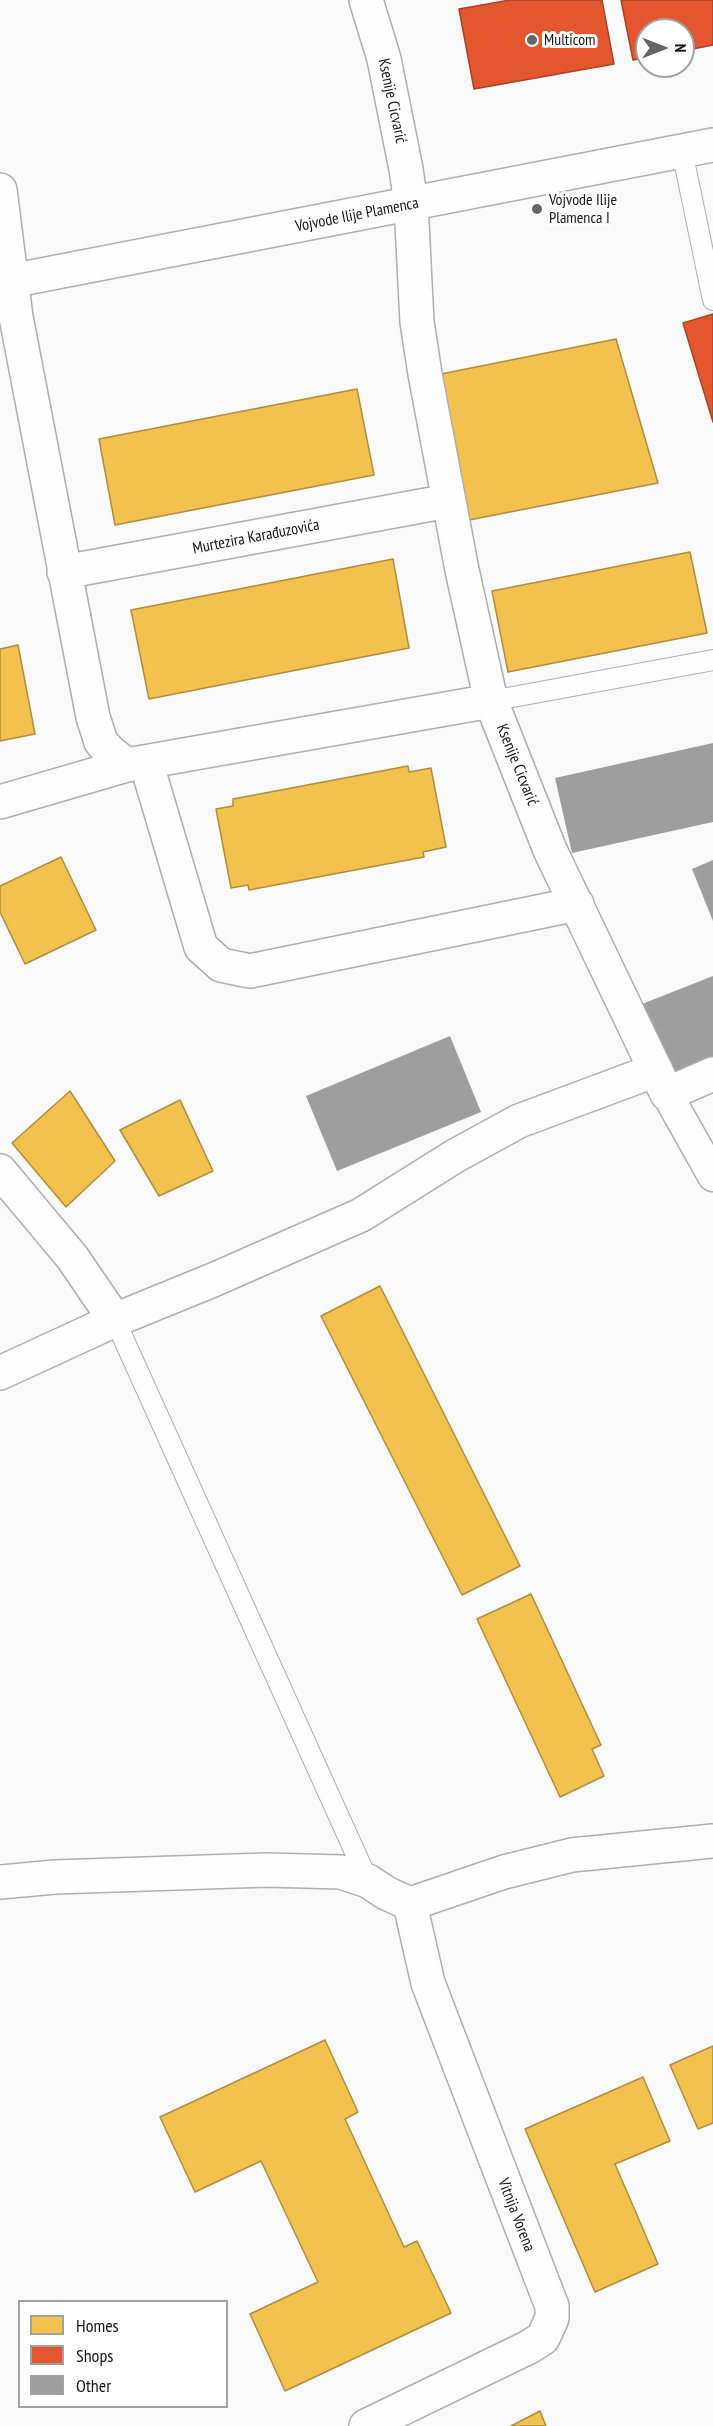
<!DOCTYPE html>
<html>
<head>
<meta charset="utf-8">
<style>
  body { margin:0 }
  #map { position:relative; width:713px; height:2426px; overflow:hidden; background:#faf9fa; font-family:"PT Sans Narrow",sans-serif }
  canvas { display:block }
  .legend { position:absolute; left:18px; top:2300px; width:210px; height:108px; box-sizing:border-box; background:#fff; border:2px solid #a2a1a2; margin:0; padding:8px 10px; list-style:none; font-size:18px; color:#161516 }
  .legend li { display:flex; align-items:center; gap:12px; height:30px }
  .legend b { width:30px; border:2px solid #a2a1a2 }
  .north { position:absolute; left:635px; top:18px; width:60px; height:60px; box-sizing:border-box; background:#fff; border:2px solid #a2a1a2; border-radius:50%; rotate:90deg; font-size:16px; font-weight:700; line-height:24px; text-align:center; color:#161516 }
  .north::after { content:''; display:block; margin:auto; width:21px; height:27px; background:#666566; clip-path:polygon(50% 0,100% 100%,50% 72%,0 100%) }
</style>
</head>
<body>
<div id="map">
<canvas width="713" height="2426"></canvas>
<ul class="legend">
<li><b style="height:16px;background:#f2c14e"></b>Homes</li>
<li><b style="height:16px;background:#e4572e"></b>Shops</li>
<li><b style="height:16px;background:#9f9e9f"></b>Other</li>
</ul>
<div class="north">N</div>
</div>
<script>
const context = document.querySelector('canvas').getContext('2d');
context.lineJoin = 'round';
function fill(path, color) { context.fillStyle = color; context.fill(path, 'evenodd'); }
const toPath = rows => new Path2D(rows.map(r => 'M' + r).join(''));
function strokePath(path, color, width, dash) { context.strokeStyle = color; context.lineWidth = width; context.lineCap = dash ? 'butt' : 'round'; context.setLineDash(dash || []); context.stroke(path); }
function drawText(font, color, halo, rows, align = 'center') {
  context.font = font + ' "PT Sans Narrow",sans-serif'; context.lineWidth = 6; context.setLineDash([]); context.textBaseline = 'middle'; context.strokeStyle = halo; context.fillStyle = color; for (const [text, x, y, turn = 0] of rows) {
    context.save(); context.translate(x, y); context.rotate((+turn || 0) * Math.PI / 180); context.textAlign = isNaN(turn) ? turn : align; if (halo) context.strokeText(text, 0, 0); context.fillText(text, 0, 0); context.restore();
  }
}
const homes = toPath([
  [616,339,658,483,464,521,436,375,616,339],
  [357,389,374,475,115,525,99,439,357,389],
  [690,552,707,633,508,672,492,591,690,552],
  [393,559,409,648,149,699,131,610,393,559],
  [18,645,35,734,0,741,0,649,18,645],
  [408,766,409,772,431,768,446,847,423,852,424,857,249,890,248,885,231,888,216,809,233,806,233,799,408,766],
  [61,857,96,930,25,964,0,912,0,886,61,857],
  [70,1091,115,1161,66,1207,12,1143,70,1091],
  [180,1100,213,1171,159,1196,120,1130,180,1100],
  [380,1286,520,1566,462,1595,321,1316,380,1286],
  [531,1594,601,1745,592,1749,604,1776,560,1797,477,1619,531,1594],
  [325,2040,358,2112,345,2119,404,2247,417,2241,451,2313,285,2391,250,2314,318,2282,261,2161,195,2192,160,2117,325,2040],
  [713,2046,713,2123,698,2129,670,2065,713,2046],
  [643,2077,670,2141,615,2164,658,2264,595,2292,525,2129,643,2077],
  [540,2411,546,2426,511,2426,540,2411]
]);
fill(homes, '#f2c14e');
strokePath(homes, '#b08d3d', 1.5);
const shops = toPath([
  [510,0,602,0,614,64,474,89,459,9,510,0],
  [621,0,713,0,713,45,683,51,683,30,647,30,647,58,633,60,621,0],
  [713,314,713,422,683,323,713,314]
]);
fill(shops, '#e4572e');
strokePath(shops, '#a64327', 1.5);
fill(toPath([
  [713,743,713,822,572,853,555,778],
  [713,860,713,921,692,869],
  [713,976,713,1059,670,1076,642,1004],
  [450,1036,481,1112,337,1171,306,1096]
]), '#9f9e9f');
const service = toPath([
  [682,151,713,300],
  [491,701,713,660],
  [115,1320,368,1881]
]);
const pedestrian = toPath([
  [667,1094,713,1176]
]);
const minor = toPath([
  [366,0,384,59,406,169,411,204,417,322,425,374,462,570,491,701,550,850,667,1094,713,1074],
  [0,190,16,317,93,717,101,742,111,753,127,765],
  [64,572,448,501],
  [146,762,201,947,221,965,250,971,577,904],
  [0,802,127,765,491,701],
  [0,1171,72,1257,115,1320],
  [0,1373,115,1320,213,1280,361,1215,455,1156,519,1121,656,1070],
  [0,1882,55,1877,266,1870,341,1872,368,1881,386,1893,410,1904,504,1872,572,1855,713,1841],
  [366,2426,529,2347,543,2338,552,2318,552,2306,548,2296,428,1983,410,1904]
]);
const tertiary = toPath([
  [0,283,713,145]
]);
strokePath(service, '#aeaeae', 22);
strokePath(pedestrian, '#aeaeae', 33);
strokePath(minor, '#aeaeae', 36);
strokePath(tertiary, '#aeaeae', 36);
strokePath(service, '#fefefe', 20);
strokePath(pedestrian, '#fefefe', 30);
strokePath(minor, '#fefefe', 33);
strokePath(tertiary, '#fefefe', 33);
for (const [x, y, r, color] of [
  [532,40,6,"#666566"],
  [537,209,6,"#666566"]
]) { const dot = new Path2D(); dot.arc(x, y, r, 0, 2 * Math.PI); context.fillStyle = color; context.fill(dot); strokePath(dot, '#fff', 2); }
drawText('16px', '#161516', '#fff', [
  ["Multicom",544,40],
  ["Vojvode Ilije",549,200],
  ["Plamenca I",549,218]
], 'left');
drawText('16px', '#161516', '#fff', [
  ["Ksenije Cicvarić",392,101,78],
  ["Vojvode Ilije Plamenca",357,215,-11],
  ["Murtezira Karađuzovića",256,537,-11],
  ["Ksenije Cicvarić",517,765,68],
  ["Vitnija Vorena",516,2215,69]
]);
</script>
</body>
</html>
